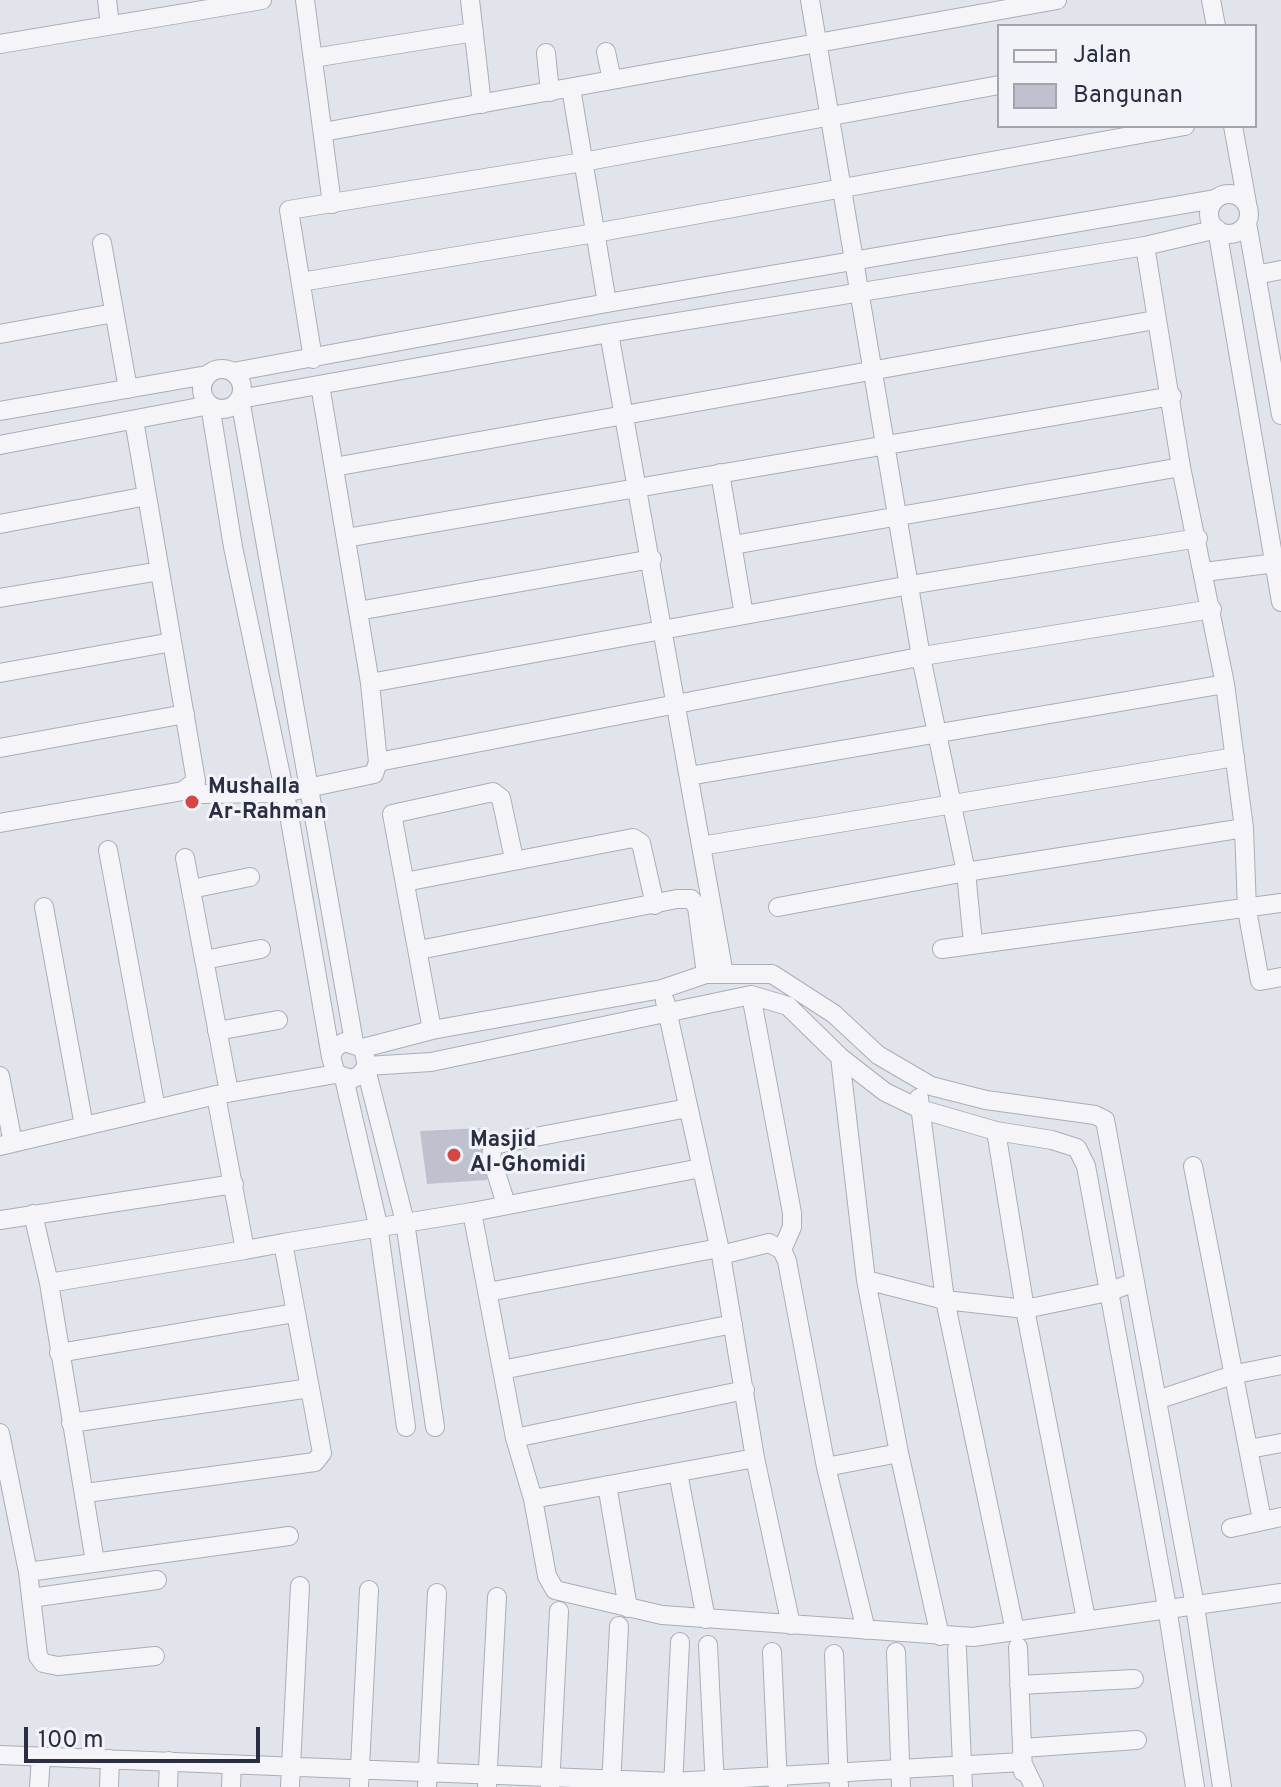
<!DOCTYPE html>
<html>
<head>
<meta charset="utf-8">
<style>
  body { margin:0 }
  #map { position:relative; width:1281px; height:1787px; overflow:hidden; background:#e2e4eb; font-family:Overpass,sans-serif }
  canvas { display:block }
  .legend { position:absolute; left:997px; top:24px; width:260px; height:104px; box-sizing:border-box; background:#f2f3f8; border:2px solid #a2a4b0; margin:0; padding:10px 14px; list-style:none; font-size:24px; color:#292e43 }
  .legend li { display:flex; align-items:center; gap:16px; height:40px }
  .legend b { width:40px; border:2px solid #a2a4b0 }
  .scale { position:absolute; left:24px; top:1727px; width:236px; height:36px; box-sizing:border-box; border:4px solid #292e43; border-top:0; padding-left:10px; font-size:24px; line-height:28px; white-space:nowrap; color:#292e43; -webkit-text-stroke:6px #f2f3f8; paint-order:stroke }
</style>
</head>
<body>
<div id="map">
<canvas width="1281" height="1787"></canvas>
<ul class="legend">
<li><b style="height:10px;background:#f5f5f9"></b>Jalan</li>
<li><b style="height:22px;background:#bfc2ce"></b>Bangunan</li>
</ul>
<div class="scale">100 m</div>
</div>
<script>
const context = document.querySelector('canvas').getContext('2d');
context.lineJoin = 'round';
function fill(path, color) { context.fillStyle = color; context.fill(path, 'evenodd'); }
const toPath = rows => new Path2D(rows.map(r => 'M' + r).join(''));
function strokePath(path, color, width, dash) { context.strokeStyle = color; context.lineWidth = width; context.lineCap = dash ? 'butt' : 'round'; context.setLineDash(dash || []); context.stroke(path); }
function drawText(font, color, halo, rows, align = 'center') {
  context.font = font + ' Overpass,sans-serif'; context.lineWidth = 6; context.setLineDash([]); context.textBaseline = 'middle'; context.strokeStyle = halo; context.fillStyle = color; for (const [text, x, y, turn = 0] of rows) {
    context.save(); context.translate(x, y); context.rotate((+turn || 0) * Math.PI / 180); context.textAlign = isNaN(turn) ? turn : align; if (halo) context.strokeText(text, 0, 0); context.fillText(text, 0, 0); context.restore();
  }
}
fill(toPath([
  [482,1128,487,1180,427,1184,420,1131]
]), '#bfc2ce');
const minor = toPath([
  [107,0,110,25],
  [305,0,332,204],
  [470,0,482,104],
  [1211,0,1216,26],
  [0,44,262,0],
  [606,52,612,80],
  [546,53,550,92],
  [313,58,474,32],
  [571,88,607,303],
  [1233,126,1247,203],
  [323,132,1057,0],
  '1209 214a20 20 0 1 1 40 0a20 20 0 1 1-40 0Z',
  [1247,223,1281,415],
  [102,243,128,389],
  [1145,246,1181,467,1225,684,1244,828,1247,910,1260,981,1281,977],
  [1256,275,1281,270],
  [301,282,595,233,1185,126],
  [609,333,724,974],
  [0,334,114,313],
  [313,359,289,210,583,162,999,85],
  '202 389a20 20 0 1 1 40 0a20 20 0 1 1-40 0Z',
  [233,372,607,303,1215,199],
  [0,411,207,375],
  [0,445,210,405,233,547,288,809,331,1057],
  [334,467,1155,320],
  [720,473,744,615],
  [0,524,147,496],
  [346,538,1172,396],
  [733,545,1181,467],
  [1204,572,1276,563],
  [0,598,160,571],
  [358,611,652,559],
  [0,673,172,642],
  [370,683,910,585,1198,538],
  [0,748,185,714],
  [378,762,929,655,1212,609],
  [689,776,1225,684],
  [191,787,203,794,284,793,374,774,378,762,370,683,320,385],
  [0,823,183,791,196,781,134,420],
  [701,846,1235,757],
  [108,850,156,1109],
  [185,858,229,1092],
  [405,882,633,838,641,843,655,905],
  [191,889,250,877],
  [44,907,84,1126],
  [778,907,966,872,921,657,810,0],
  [973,943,966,872,1244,828],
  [942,949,1281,903],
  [419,950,677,899,691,899,697,907,706,974],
  [204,960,261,949],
  [751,995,792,1213,792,1227,782,1250],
  [665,1001,721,1255,755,1458,791,1625],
  [432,1030,392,814,493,792,501,798,514,859],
  [217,1031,278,1020],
  [354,1042,240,399,609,333,1145,246,1217,229,1281,602],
  [363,1048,367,1066,360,1075,352,1079,336,1074,331,1057,335,1048,344,1042,363,1048,432,1030,662,989,706,974,772,974,834,1014,878,1055,931,1086,986,1100,1095,1115,1105,1120,1195,1606,1222,1787],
  [840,1057,866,1280,899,1453,940,1636],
  [367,1066,431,1062,751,995,788,1006,840,1057,885,1092,920,1109,996,1131,1052,1140,1077,1148,1086,1166,1167,1607,1195,1787],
  [366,1069,405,1222,435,1427],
  [0,1076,13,1143],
  [344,1078,378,1225,406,1427],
  [919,1098,945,1300,1015,1631],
  [996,1131,1025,1309,1086,1619],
  [0,1146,216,1095,336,1074],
  [1193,1166,1262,1520],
  [701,1168,472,1212,515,1438,533,1499,547,1576,555,1590,662,1615,973,1637,1281,1593],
  [506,1204,491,1157,493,1145,688,1108],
  [33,1214,49,1283,95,1562],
  [0,1220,234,1184],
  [283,1243,472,1212],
  [721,1255,769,1243,782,1250,787,1261,826,1467,866,1630],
  [866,1280,945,1300,1025,1309,1108,1292,1135,1282],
  [49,1283,245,1250],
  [488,1292,719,1248],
  [59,1353,295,1313],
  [502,1370,733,1324],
  [1157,1400,1236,1374,1281,1365],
  [71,1423,310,1388],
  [0,1433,28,1572,38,1656,43,1663,58,1666,155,1656],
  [515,1438,745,1390],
  [1249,1449,1281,1443],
  [826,1467,899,1453],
  [678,1473,706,1619],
  [607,1485,628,1608],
  [86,1493,315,1462,322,1453,283,1243,245,1250,216,1095],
  [533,1499,755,1458],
  [1231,1528,1281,1517],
  [28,1572,289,1536],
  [31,1598,157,1580],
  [708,1645,715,1787],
  [1018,1647,1023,1772],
  [957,1649,963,1787],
  [772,1652,778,1785],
  [896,1652,901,1787],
  [834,1654,839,1787],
  [1019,1685,1134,1679],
  [1022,1748,1137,1740],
  [0,1755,673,1782,1022,1762,1034,1787],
  [39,1787,41,1756],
  [109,1787,110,1759],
  [168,1787,169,1761],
  [231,1787,232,1764],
  [290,1787,300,1586],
  [359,1787,369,1590],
  [427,1787,437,1593],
  [487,1787,497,1597],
  [550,1787,559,1611],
  [611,1787,619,1626],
  [673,1787,680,1642]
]);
strokePath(minor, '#aaadb9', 20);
strokePath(minor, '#f5f5f9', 18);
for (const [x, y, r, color] of [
  [192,802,8,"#d34744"],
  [454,1155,8,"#d34744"]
]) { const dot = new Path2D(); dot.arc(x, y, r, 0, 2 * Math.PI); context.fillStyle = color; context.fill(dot); strokePath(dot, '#f2f3f8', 3); }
drawText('bold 22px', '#292e43', '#f2f3f8', [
  ["Mushalla",208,789],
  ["Ar-Rahman",208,814],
  ["Masjid",470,1142],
  ["Al-Ghomidi",470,1167]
], 'left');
</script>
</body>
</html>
